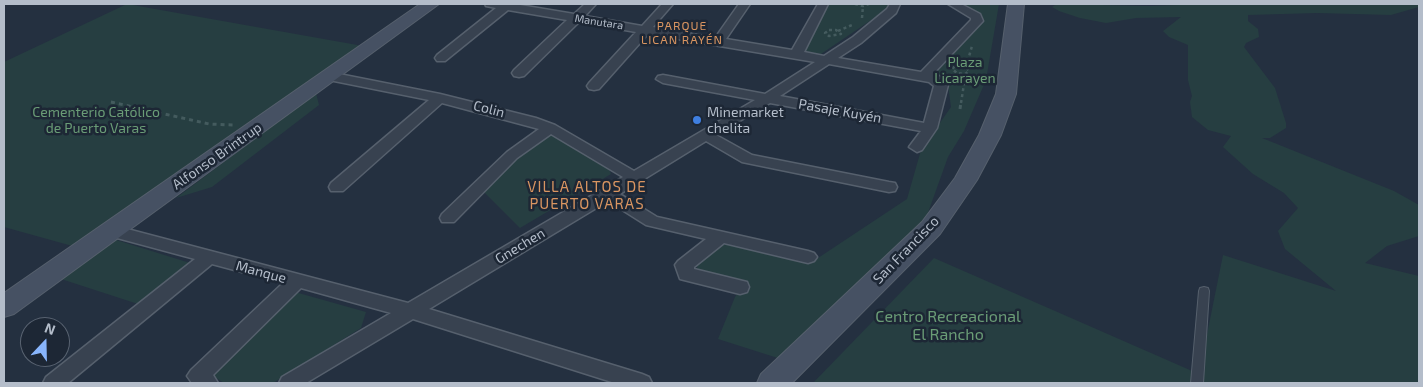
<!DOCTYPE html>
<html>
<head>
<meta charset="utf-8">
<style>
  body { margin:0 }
  #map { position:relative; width:1423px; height:387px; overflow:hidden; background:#243040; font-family:"Exo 2",sans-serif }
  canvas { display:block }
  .frame { position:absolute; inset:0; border:5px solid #b4bdca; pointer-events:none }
  .north { position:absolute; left:20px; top:317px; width:50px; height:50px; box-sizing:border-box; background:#1d2735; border:1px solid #596371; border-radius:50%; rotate:21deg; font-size:14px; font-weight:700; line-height:20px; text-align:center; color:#b4bdca }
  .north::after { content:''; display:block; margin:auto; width:18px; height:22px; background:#88b5fc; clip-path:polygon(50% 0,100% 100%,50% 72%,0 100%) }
</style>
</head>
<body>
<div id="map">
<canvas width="1423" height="387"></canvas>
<div class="frame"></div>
<div class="north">N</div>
</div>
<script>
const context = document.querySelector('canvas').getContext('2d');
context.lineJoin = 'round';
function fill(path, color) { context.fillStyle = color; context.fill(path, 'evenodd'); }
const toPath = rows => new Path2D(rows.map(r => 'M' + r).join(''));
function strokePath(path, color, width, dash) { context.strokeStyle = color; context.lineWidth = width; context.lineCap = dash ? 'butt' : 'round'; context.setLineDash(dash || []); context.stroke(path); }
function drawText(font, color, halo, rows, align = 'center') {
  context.font = font + ' "Exo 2",sans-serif'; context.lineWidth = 5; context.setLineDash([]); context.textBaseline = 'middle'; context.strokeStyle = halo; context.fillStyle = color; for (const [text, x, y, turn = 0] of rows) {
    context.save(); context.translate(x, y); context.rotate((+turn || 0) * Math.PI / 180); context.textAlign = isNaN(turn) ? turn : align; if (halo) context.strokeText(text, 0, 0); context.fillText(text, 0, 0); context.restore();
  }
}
fill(toPath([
  [127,4,363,46,76,247,4,227,4,62],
  [826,4,889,4,889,5,886,10,821,54,803,51],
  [960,4,999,4,986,80,964,131,948,157,925,221,784,360,718,339,735,297,738,293,743,294,748,282,729,277,725,279,699,272,696,265,717,246,729,244,812,262,907,199,921,150,951,107,948,85,932,71,983,22,982,15],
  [1057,4,1147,6,1211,4,1419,4,1419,7,1391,15,1317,13,1248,15,1248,21,1258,29,1259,37,1246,43,1244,47,1275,88,1286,123,1286,128,1270,138,1262,138,1394,191,1419,205,1419,236,1387,246,1365,263,1419,276,1419,383,813,383,934,258,1199,374,1223,255,1336,291,1285,249,1278,231,1298,208,1284,193,1253,174,1223,147,1231,136,1208,130,1192,117,1190,102,1192,96,1188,80,1188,45,1169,37,1163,31,1181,17,1136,18,1106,23,1080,18,1059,11,1052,7],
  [316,93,319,105,212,187,176,198],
  [547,135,557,137,608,167,611,174,520,228,483,191,517,156],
  [113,239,190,263,138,304,58,278],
  [295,292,366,312,361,328,273,383,224,383,207,372]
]), '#263e41');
const lane = toPath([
  [1204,287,1208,288,1209,291,1203,383,1191,383,1199,291,1200,288,1204,287]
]);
const street = toPath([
  [485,4,514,4,574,14,585,4,596,4,585,16,642,26,662,4,673,4,653,27,715,38,739,4,750,4,726,39,792,50,818,4,828,4,804,52,824,56,853,37,887,9,890,4,900,4,896,13,861,43,838,58,921,72,971,20,971,18,948,4,961,4,980,14,983,21,933,74,939,76,948,85,937,128,922,150,917,152,909,147,921,131,770,103,716,135,752,155,889,182,895,183,897,187,895,191,889,192,742,162,706,141,620,194,657,217,808,251,814,253,817,257,814,261,808,263,724,243,694,267,694,269,747,282,749,287,747,292,740,294,680,279,675,265,678,261,706,239,646,225,608,201,429,309,642,374,649,377,652,383,615,383,413,319,306,383,279,383,282,377,391,313,301,288,213,375,218,383,192,383,187,376,191,370,283,283,212,264,68,383,43,383,46,377,195,259,106,235,103,231,106,227,112,225,408,303,623,177,551,134,517,158,454,222,442,222,440,218,442,214,507,152,539,129,442,103,343,191,331,191,329,187,331,183,429,100,324,79,322,76,324,73,329,72,440,94,536,118,555,125,634,171,755,100,663,83,656,79,658,76,663,75,765,94,815,62,648,34,599,89,594,90,589,89,587,86,589,83,636,32,579,22,524,76,519,77,514,76,512,73,514,70,567,20,508,10,445,61,437,61,435,58,437,55,496,8,486,6,485,4],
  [829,64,929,82,934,86,924,123,780,96,829,64]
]);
const secondary = toPath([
  [420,4,439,4,14,314,4,317,4,293,420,4],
  [1008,4,1024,4,1016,94,1001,135,977,180,940,234,792,383,757,383,761,374,922,222,955,178,979,135,996,94,1008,4]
]);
strokePath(lane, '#56606d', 2);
strokePath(street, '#56606d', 3);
strokePath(secondary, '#56606d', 2);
strokePath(toPath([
  [855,4,863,6,869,4],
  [862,18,863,6],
  [829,30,836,30,841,34,829,36,825,33,829,30],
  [838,31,852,25],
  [955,66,966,67,969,71,965,74,957,73,952,69,955,66],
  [966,67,972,46],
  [111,102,116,103],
  [961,103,964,84,962,74]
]), '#445b5e', 2.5, [3, 3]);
strokePath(toPath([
  [111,102,209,124,233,125],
  [960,109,961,102]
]), '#445b5e', 3, [4, 4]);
fill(lane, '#384250');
fill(street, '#384250');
fill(secondary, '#465163');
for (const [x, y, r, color] of [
  [697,120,5,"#3f7fe0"]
]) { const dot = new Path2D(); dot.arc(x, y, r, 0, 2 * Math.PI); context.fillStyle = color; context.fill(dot); strokePath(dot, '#1d2735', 2); }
drawText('11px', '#b4bdca', '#1d2735', [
  ["Manutara",599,22,9]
]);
context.letterSpacing = '1px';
drawText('12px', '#d99561', '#1d2735', [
  ["PARQUE",682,26],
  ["LICAN RAYÉN",682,40]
]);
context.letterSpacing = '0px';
drawText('14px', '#6a9c76', '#1d2735', [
  ["Plaza",965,62],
  ["Licarayen",965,78],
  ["Cementerio Católico",96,112],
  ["de Puerto Varas",96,128]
]);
drawText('14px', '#b4bdca', '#1d2735', [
  ["Colin",489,109,14],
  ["Pasaje Kuyén",840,111,10],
  ["Alfonso Brintrup",217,156,-35],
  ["Gnechen",520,246,-31],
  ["San Francisco",906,250,-46],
  ["Manque",261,272,15]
]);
drawText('14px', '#b4bdca', '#1d2735', [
  ["Minemarket",707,112],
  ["chelita",707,128]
], 'left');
context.letterSpacing = '1px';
drawText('15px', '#d99561', '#1d2735', [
  ["VILLA ALTOS DE",587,187],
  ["PUERTO VARAS",587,204]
]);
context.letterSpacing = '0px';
drawText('16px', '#6a9c76', '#1d2735', [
  ["Centro Recreacional",948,317],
  ["El Rancho",948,335]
]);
</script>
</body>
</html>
